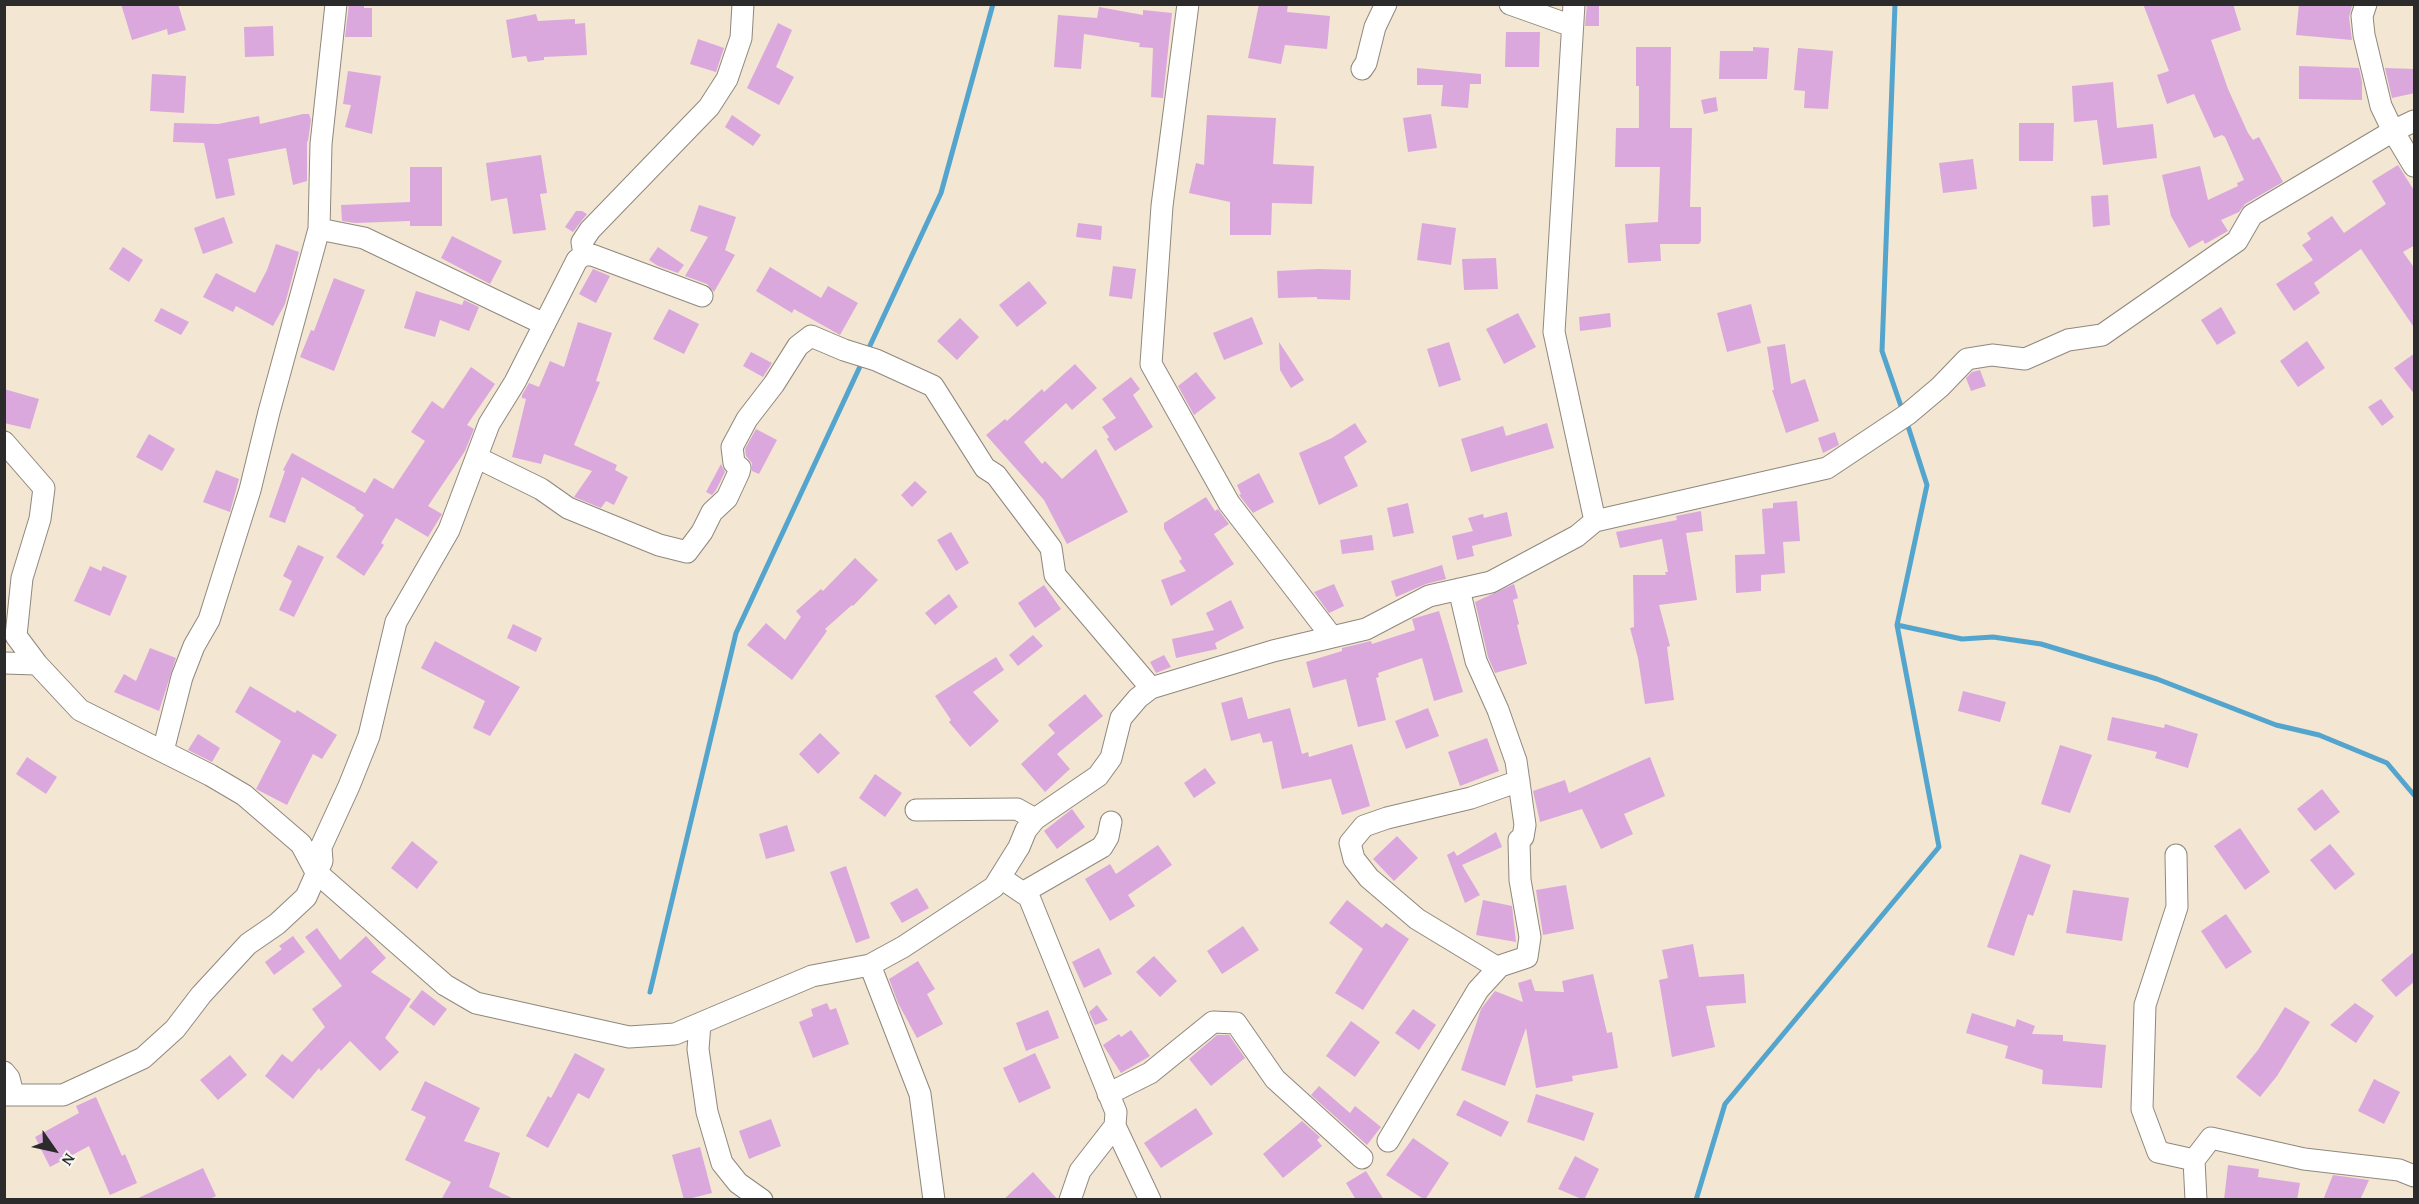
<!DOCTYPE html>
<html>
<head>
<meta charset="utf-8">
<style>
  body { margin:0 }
  #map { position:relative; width:2419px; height:1204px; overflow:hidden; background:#f3e6d2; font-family:"Gentium Book Plus",serif }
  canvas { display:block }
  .frame { position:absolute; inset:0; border:6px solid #2b2b2b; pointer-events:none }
  .north { position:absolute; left:24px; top:1120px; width:60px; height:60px; -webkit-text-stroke:4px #f6f6f2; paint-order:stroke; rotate:124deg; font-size:16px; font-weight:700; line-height:24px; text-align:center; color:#2b2b2b }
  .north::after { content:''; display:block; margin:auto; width:21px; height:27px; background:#2b2b2b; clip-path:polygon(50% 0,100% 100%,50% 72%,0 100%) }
</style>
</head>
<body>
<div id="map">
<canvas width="2419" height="1204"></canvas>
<div class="frame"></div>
<div class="north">N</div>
</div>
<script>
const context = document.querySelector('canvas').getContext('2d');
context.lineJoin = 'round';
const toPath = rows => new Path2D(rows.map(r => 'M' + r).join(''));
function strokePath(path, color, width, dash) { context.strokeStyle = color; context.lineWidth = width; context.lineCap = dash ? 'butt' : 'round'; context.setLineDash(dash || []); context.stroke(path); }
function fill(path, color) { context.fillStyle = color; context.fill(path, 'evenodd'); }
strokePath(toPath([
  [1895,4,1882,351,1903,412],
  [867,352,941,193,993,4],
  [1897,625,1962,639,1993,637,2041,644,2157,679,2276,725,2319,735,2387,763,2414,795],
  [650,992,736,633,863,360],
  [1696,1200,1725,1104,1939,847,1897,625,1927,485,1906,420]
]), '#53a5ce', 5);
fill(toPath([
  [121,4,178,4,186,30,168,35,167,29,132,40],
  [349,4,364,4,364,8,372,8,372,37,345,37],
  [1259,4,1288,4,1287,12,1330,16,1327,49,1285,45,1281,64,1248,58],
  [1587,4,1599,4,1599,26,1585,26],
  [2143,4,2233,4,2241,30,2211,40,2228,89,2248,133,2253,140,2259,137,2283,182,2245,204,2239,212,2221,220,2228,231,2205,244,2203,240,2189,248,2171,216,2162,175,2200,166,2208,200,2238,186,2237,183,2244,180,2225,137,2222,135,2214,138,2194,94,2167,104,2157,75,2169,71],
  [2299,4,2352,6,2349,17,2352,40,2296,35],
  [1099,7,1143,15,1143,10,1172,13,1163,98,1151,97,1153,48,1139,47,1140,43,1084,34,1081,69,1054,67,1058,15,1097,18],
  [536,14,538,21,575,19,575,24,585,23,587,55,544,57,544,60,528,62,526,56,512,58,506,20],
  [778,23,792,30,776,67,794,77,779,105,747,88],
  [273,26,274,56,245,57,244,27],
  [1506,32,1540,32,1539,67,1505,67],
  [698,39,724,48,716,72,690,64],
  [1636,47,1671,47,1670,128,1692,128,1690,207,1701,207,1701,241,1699,244,1660,244,1661,261,1628,263,1625,224,1658,222,1660,167,1615,167,1616,128,1639,128,1639,86,1636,86],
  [1753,47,1769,48,1767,79,1719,79,1720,51,1753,51],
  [1798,48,1833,51,1828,109,1804,108,1805,91,1794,90],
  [2299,66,2359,68,2362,82,2362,100,2299,99],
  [1417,68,1481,74,1481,84,1470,84,1468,108,1441,106,1443,85,1417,85],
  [2385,68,2415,69,2415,93,2392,98],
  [348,71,381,76,372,134,345,127,351,105,343,104],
  [152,74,186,76,184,113,150,111],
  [2113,82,2117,128,2153,124,2157,158,2103,165,2097,120,2074,122,2072,86],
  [1716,97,1718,111,1704,114,1701,100],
  [303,114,309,114,311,120,308,141,307,142,307,181,293,185,286,148,228,159,235,195,216,199,204,143,173,142,174,123,218,124,259,116,260,124],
  [1431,114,1437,148,1408,152,1403,118],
  [732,115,761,135,753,146,725,127],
  [1207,115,1276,118,1273,164,1314,166,1312,204,1272,203,1271,235,1230,235,1230,202,1189,193,1196,163,1204,165],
  [2019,123,2054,123,2053,161,2019,161],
  [541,155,547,193,540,194,546,230,513,234,507,198,491,201,486,163],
  [1973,159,1977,189,1943,193,1939,163],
  [2398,165,2415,192,2415,245,2403,252,2415,269,2415,329,2361,249,2314,283,2320,293,2294,311,2276,284,2313,260,2302,245,2311,239,2307,233,2332,216,2344,233,2386,204,2372,181],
  [410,167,442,167,442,226,410,226,410,221,355,223,342,221,341,205,410,202],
  [2108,195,2110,225,2093,227,2091,196],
  [699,205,736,217,725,250,735,255,714,292,707,284,685,276,708,237,690,231],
  [576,211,582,211,587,214,573,232,565,227],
  [224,217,233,243,203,254,194,228],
  [1078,223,1102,226,1101,240,1076,237],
  [1422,223,1456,228,1451,265,1417,260],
  [452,236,502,261,490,284,441,258],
  [276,244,299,252,285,304,273,326,236,306,233,312,203,297,216,273,255,293,267,270],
  [123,247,143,260,129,282,109,269],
  [658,247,684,265,678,273,658,266,649,260],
  [1496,258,1498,289,1464,290,1462,259],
  [1113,266,1136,269,1132,299,1109,296],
  [770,267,821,298,828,286,858,303,840,335,794,309,792,313,756,291],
  [593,269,610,276,596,303,579,294],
  [1318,269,1351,270,1350,300,1317,299,1317,297,1278,298,1277,271],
  [334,278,365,290,334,371,300,357,311,330,314,331],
  [1029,281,1047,303,1017,327,999,305],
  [416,291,462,305,464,300,479,307,469,331,440,320,435,337,404,328],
  [1751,304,1761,343,1727,352,1717,313],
  [2221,307,2236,333,2217,345,2201,320],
  [161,308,189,322,181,335,154,321],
  [669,309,699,324,684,354,653,339],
  [1518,313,1536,347,1504,364,1486,329],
  [1610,313,1611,327,1580,331,1579,317],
  [1252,317,1263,344,1224,360,1213,333],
  [960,318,979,337,957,360,937,341],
  [578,322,612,333,596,381,600,382,574,445,617,465,615,470,628,477,614,505,606,501,601,508,574,497,592,471,544,454,541,464,512,457,526,399,522,398,522,395,529,383,539,387,550,361,564,367],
  [2307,341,2325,368,2298,387,2280,361],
  [1279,342,1304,380,1291,388,1280,370],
  [1449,342,1461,380,1439,387,1427,349],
  [1785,344,1791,384,1805,379,1819,421,1786,433,1772,390,1774,390,1767,347],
  [751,352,772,363,763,377,743,366],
  [2415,353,2415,395,2394,368],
  [1075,364,1097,388,1072,410,1066,403,1024,442,1042,464,1045,461,1062,479,1096,449,1128,512,1067,544,1044,500,986,435,1005,419,1007,421,1042,389,1044,392],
  [471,367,495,384,467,425,474,429,465,451,428,506,442,514,428,537,396,518,381,543,384,545,364,576,336,557,364,515,355,509,356,508,302,477,285,523,269,517,285,471,283,470,292,453,365,493,374,478,393,489,425,441,411,432,432,401,443,409],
  [1980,370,1986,386,1971,391,1966,378,1972,372],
  [1196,372,1216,398,1194,415,1178,386],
  [1131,377,1140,389,1133,395,1153,427,1115,451,1107,439,1109,437,1102,427,1116,418,1102,399],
  [4,389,39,399,30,429,4,423],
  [2381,399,2394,417,2382,426,2368,407],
  [1355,423,1367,442,1344,457,1358,486,1319,505,1299,453,1332,438],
  [1547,423,1554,448,1471,472,1461,439,1503,426,1506,436],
  [756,429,777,440,759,474,752,471,752,463,746,456,745,449],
  [1835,432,1839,445,1823,453,1818,438],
  [149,434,175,449,162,471,136,457],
  [721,464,725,472,716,490,712,495,706,492],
  [216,470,239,479,230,512,203,502],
  [1259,473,1274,502,1253,513,1239,495,1241,494,1237,485],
  [915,481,927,492,912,507,901,495],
  [1206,497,1215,511,1218,509,1229,524,1214,534,1234,564,1171,606,1161,580,1186,571,1179,561,1182,559,1164,529,1164,523],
  [1797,501,1800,541,1783,542,1785,573,1761,575,1761,591,1736,593,1735,555,1765,554,1762,509,1773,508,1773,503],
  [1408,503,1414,533,1393,537,1387,508],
  [1701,511,1703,531,1686,533,1697,600,1659,605,1670,646,1667,647,1674,700,1645,704,1638,658,1630,628,1634,627,1633,575,1666,575,1665,572,1668,572,1662,539,1620,548,1616,532,1677,520,1676,516],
  [1507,512,1512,536,1472,546,1474,556,1457,560,1452,536,1473,531,1468,518,1483,514,1484,518],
  [951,532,969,563,956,571,937,540],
  [1372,535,1374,550,1342,554,1340,540],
  [298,545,324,557,294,617,279,610,292,581,283,576],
  [855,558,878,580,853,606,852,605,825,629,827,631,792,680,747,645,766,623,785,640,801,617,796,611,821,589,823,591],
  [1442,565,1446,579,1426,584,1396,597,1391,581],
  [90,566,101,571,103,566,127,576,110,616,74,601],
  [1334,584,1344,606,1329,613,1314,592],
  [1514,584,1518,598,1513,600,1519,624,1517,625,1527,664,1495,673,1488,657,1475,602],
  [1044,585,1061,609,1035,628,1018,603],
  [949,594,958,607,935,625,925,613],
  [1231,600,1244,628,1215,643,1217,649,1176,658,1172,639,1214,630,1206,613],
  [1439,611,1463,692,1434,701,1422,658,1378,673,1379,677,1376,678,1386,720,1358,727,1346,679,1313,688,1306,662,1342,651,1342,648,1371,641,1372,644,1415,630,1412,619],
  [513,624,542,638,536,652,507,638],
  [1033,635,1043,646,1018,666,1009,655],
  [435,641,520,687,490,736,473,728,485,701,421,668],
  [150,648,176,658,159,711,114,692,124,674,136,681],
  [1164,655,1171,667,1156,673,1150,662],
  [996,657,1004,670,973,692,999,721,970,747,949,722,951,720,935,696],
  [250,686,295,713,297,710,337,735,322,759,313,754,287,805,256,789,281,741,235,712],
  [1963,691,2006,702,2000,722,1958,711],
  [1085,694,1103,716,1057,754,1070,769,1045,792,1021,764,1055,733,1048,725],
  [1242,697,1248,719,1290,708,1302,754,1308,752,1309,757,1352,744,1370,806,1342,815,1331,779,1282,789,1272,741,1263,743,1260,733,1231,741,1221,703],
  [1428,708,1439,736,1406,749,1395,721],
  [2112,717,2164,728,2165,724,2198,734,2188,768,2155,758,2157,752,2107,740],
  [820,733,840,753,818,774,799,754],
  [198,734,220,748,212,762,188,750],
  [1487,738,1499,771,1460,786,1448,752],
  [2060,745,2092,755,2070,813,2041,804],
  [27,757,57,777,46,794,16,774],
  [1650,757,1665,796,1624,814,1633,834,1601,849,1582,809,1540,822,1533,791,1565,780,1569,793],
  [1205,768,1216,783,1194,798,1184,783],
  [875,774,902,793,885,817,859,798],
  [2322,789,2340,812,2315,831,2297,809],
  [1072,809,1085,827,1057,849,1044,831],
  [787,825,795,851,766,859,759,834],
  [2240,828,2270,872,2245,890,2214,846],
  [1496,832,1502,847,1462,865,1480,895,1465,903,1447,855,1454,851,1457,856],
  [1397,836,1418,858,1394,881,1373,859],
  [412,841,438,862,417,889,391,868],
  [2330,844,2355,874,2335,890,2310,860],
  [1158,845,1172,865,1128,895,1135,906,1110,921,1085,879,1110,864,1116,874],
  [2020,854,2051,865,2033,916,2028,914,2014,956,1987,947],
  [846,866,870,938,856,943,830,872],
  [1566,885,1574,929,1543,935,1536,890],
  [917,888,929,908,902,923,890,903],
  [2073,890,2129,898,2122,941,2066,933],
  [1347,900,1382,928,1386,923,1409,939,1363,1010,1335,993,1363,949,1329,923],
  [1483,900,1512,906,1516,942,1476,935],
  [2226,914,2252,952,2226,969,2201,931],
  [1243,926,1259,950,1222,974,1207,951],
  [317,928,340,960,366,936,386,958,371,972,411,999,385,1038,399,1052,380,1071,350,1041,321,1071,319,1068,293,1099,265,1076,282,1054,292,1062,325,1027,312,1009,342,986,305,937],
  [293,936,305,952,274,975,265,962,282,949,279,946],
  [1693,944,1699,977,1744,974,1746,1003,1706,1006,1715,1047,1672,1057,1659,980,1668,978,1662,950],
  [1099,948,1112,974,1084,988,1072,962],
  [2415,951,2415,981,2396,997,2381,980],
  [1154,956,1177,981,1160,997,1136,972],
  [918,961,935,989,927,994,943,1024,917,1038,898,1003,889,979],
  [1593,974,1607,1033,1612,1032,1618,1068,1572,1076,1573,1081,1536,1088,1526,1028,1505,1086,1461,1070,1481,1009,1495,991,1523,1002,1518,983,1531,979,1535,991,1564,992,1562,981],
  [422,990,447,1009,434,1026,409,1007],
  [827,1003,830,1010,836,1008,849,1044,813,1058,799,1022,813,1016,811,1009],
  [2355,1003,2374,1016,2356,1043,2330,1025],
  [1097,1005,1108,1020,1095,1025,1089,1012],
  [2285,1007,2310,1022,2277,1076,2260,1097,2236,1077,2258,1050],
  [1413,1009,1436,1025,1419,1050,1395,1033],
  [1048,1010,1059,1038,1026,1051,1016,1023],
  [1972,1013,2015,1027,2017,1019,2035,1026,2032,1034,2063,1035,2063,1041,2106,1045,2102,1088,2042,1084,2043,1070,2005,1058,2008,1046,1966,1033],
  [1351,1021,1380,1042,1355,1077,1326,1056],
  [1131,1030,1150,1056,1121,1073,1103,1045,1119,1034,1121,1037],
  [1217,1035,1229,1035,1245,1058,1211,1086,1189,1059],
  [575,1053,605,1069,589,1099,578,1093,548,1148,526,1136,548,1096,551,1098],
  [1035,1053,1051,1088,1019,1103,1003,1068],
  [230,1055,247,1075,218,1100,200,1080],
  [2374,1079,2400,1092,2384,1124,2358,1111],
  [425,1081,480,1108,464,1141,500,1153,489,1187,516,1200,441,1200,451,1182,405,1160,426,1117,411,1110],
  [1319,1086,1350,1113,1355,1106,1381,1127,1367,1145,1311,1095],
  [1536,1094,1594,1113,1584,1141,1527,1122],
  [96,1097,122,1156,125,1154,137,1183,110,1195,89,1146,50,1167,35,1137,79,1113,76,1106],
  [1464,1100,1509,1122,1501,1137,1456,1115],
  [1196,1108,1213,1134,1161,1168,1144,1143],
  [771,1119,781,1146,749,1159,739,1131],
  [1302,1121,1320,1137,1317,1140,1322,1146,1283,1178,1263,1154],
  [1413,1138,1449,1163,1425,1200,1386,1175],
  [700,1147,712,1193,684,1200,672,1155],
  [1575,1156,1599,1169,1584,1200,1558,1189],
  [2228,1165,2259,1169,2258,1177,2300,1183,2297,1200,2224,1200],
  [203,1168,216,1196,208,1200,134,1200],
  [1366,1171,1384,1200,1356,1200,1346,1183],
  [1033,1172,1058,1200,1003,1200],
  [2333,1175,2369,1180,2360,1200,2323,1200]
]), '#dba8dd');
const minor = toPath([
  [1188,4,1162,206,1151,364,1229,503,1332,637],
  [1510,4,1572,26],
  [1574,4,1554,332,1595,521],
  [2366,4,2362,16,2364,35,2381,106,2393,131,2414,166],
  [1362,69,1366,63,1375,27,1386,4],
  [319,229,364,238,544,324],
  [584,255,582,242,590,230,709,107,727,79,741,38,743,4],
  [4,442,44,488,40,519,22,578,16,636,37,664,80,710,210,775,244,795,301,844,316,872,445,985,476,1003,629,1037,675,1034,812,976,870,965,903,947,994,887,1019,847,1026,830,1035,819,1098,776,1111,758,1121,718,1138,698,1151,688,1273,651,1366,629,1429,596,1491,582,1577,536,1595,521,1827,468,1908,414,1940,387,1967,359,1992,355,2025,359,2068,340,2102,335,2237,241,2252,215,2393,131,2414,121],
  [478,458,541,489,568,508,659,545,687,552,702,532,712,512,727,498,739,472,740,468,734,463,732,447,747,419,774,384,798,346,811,336,844,350,876,360,933,386,985,468,996,475,1051,548,1055,575,1151,688],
  [4,663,37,664],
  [163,751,182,677,194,646,209,620,250,490,269,412,319,229,321,144,336,4],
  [916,810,1017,809,1035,819],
  [2176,855,2177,907,2145,1005,2142,1109,2158,1152,2194,1160],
  [1001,878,1029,897,1116,1112,1115,1126,1080,1171,1070,1200],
  [1024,892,1102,847,1108,837,1111,822],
  [870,965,920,1094,934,1200],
  [1498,968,1417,919,1369,878,1354,859,1350,843,1364,826,1387,818,1471,798,1519,781],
  [700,1024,698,1049,707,1112,722,1163,738,1183,762,1200],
  [4,1072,9,1078,13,1094],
  [1108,1094,1150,1073,1213,1022,1236,1023,1275,1079,1362,1158],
  [4,1095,63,1095,143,1058,175,1029,201,995,248,944,277,924,306,897,322,861,321,847,349,786,369,736,396,622,449,530,489,424,515,382,577,260,584,255,592,255,702,296],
  [1115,1126,1150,1200],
  [1388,1141,1478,990,1500,966,1527,957,1530,937,1520,880,1519,840,1523,837,1525,825,1516,761,1498,710,1476,661,1459,589],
  [2196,1200,2194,1160,2211,1138,2304,1159,2399,1170,2414,1176]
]);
strokePath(minor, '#8f887e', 23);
strokePath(minor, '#fff', 21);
</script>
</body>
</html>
